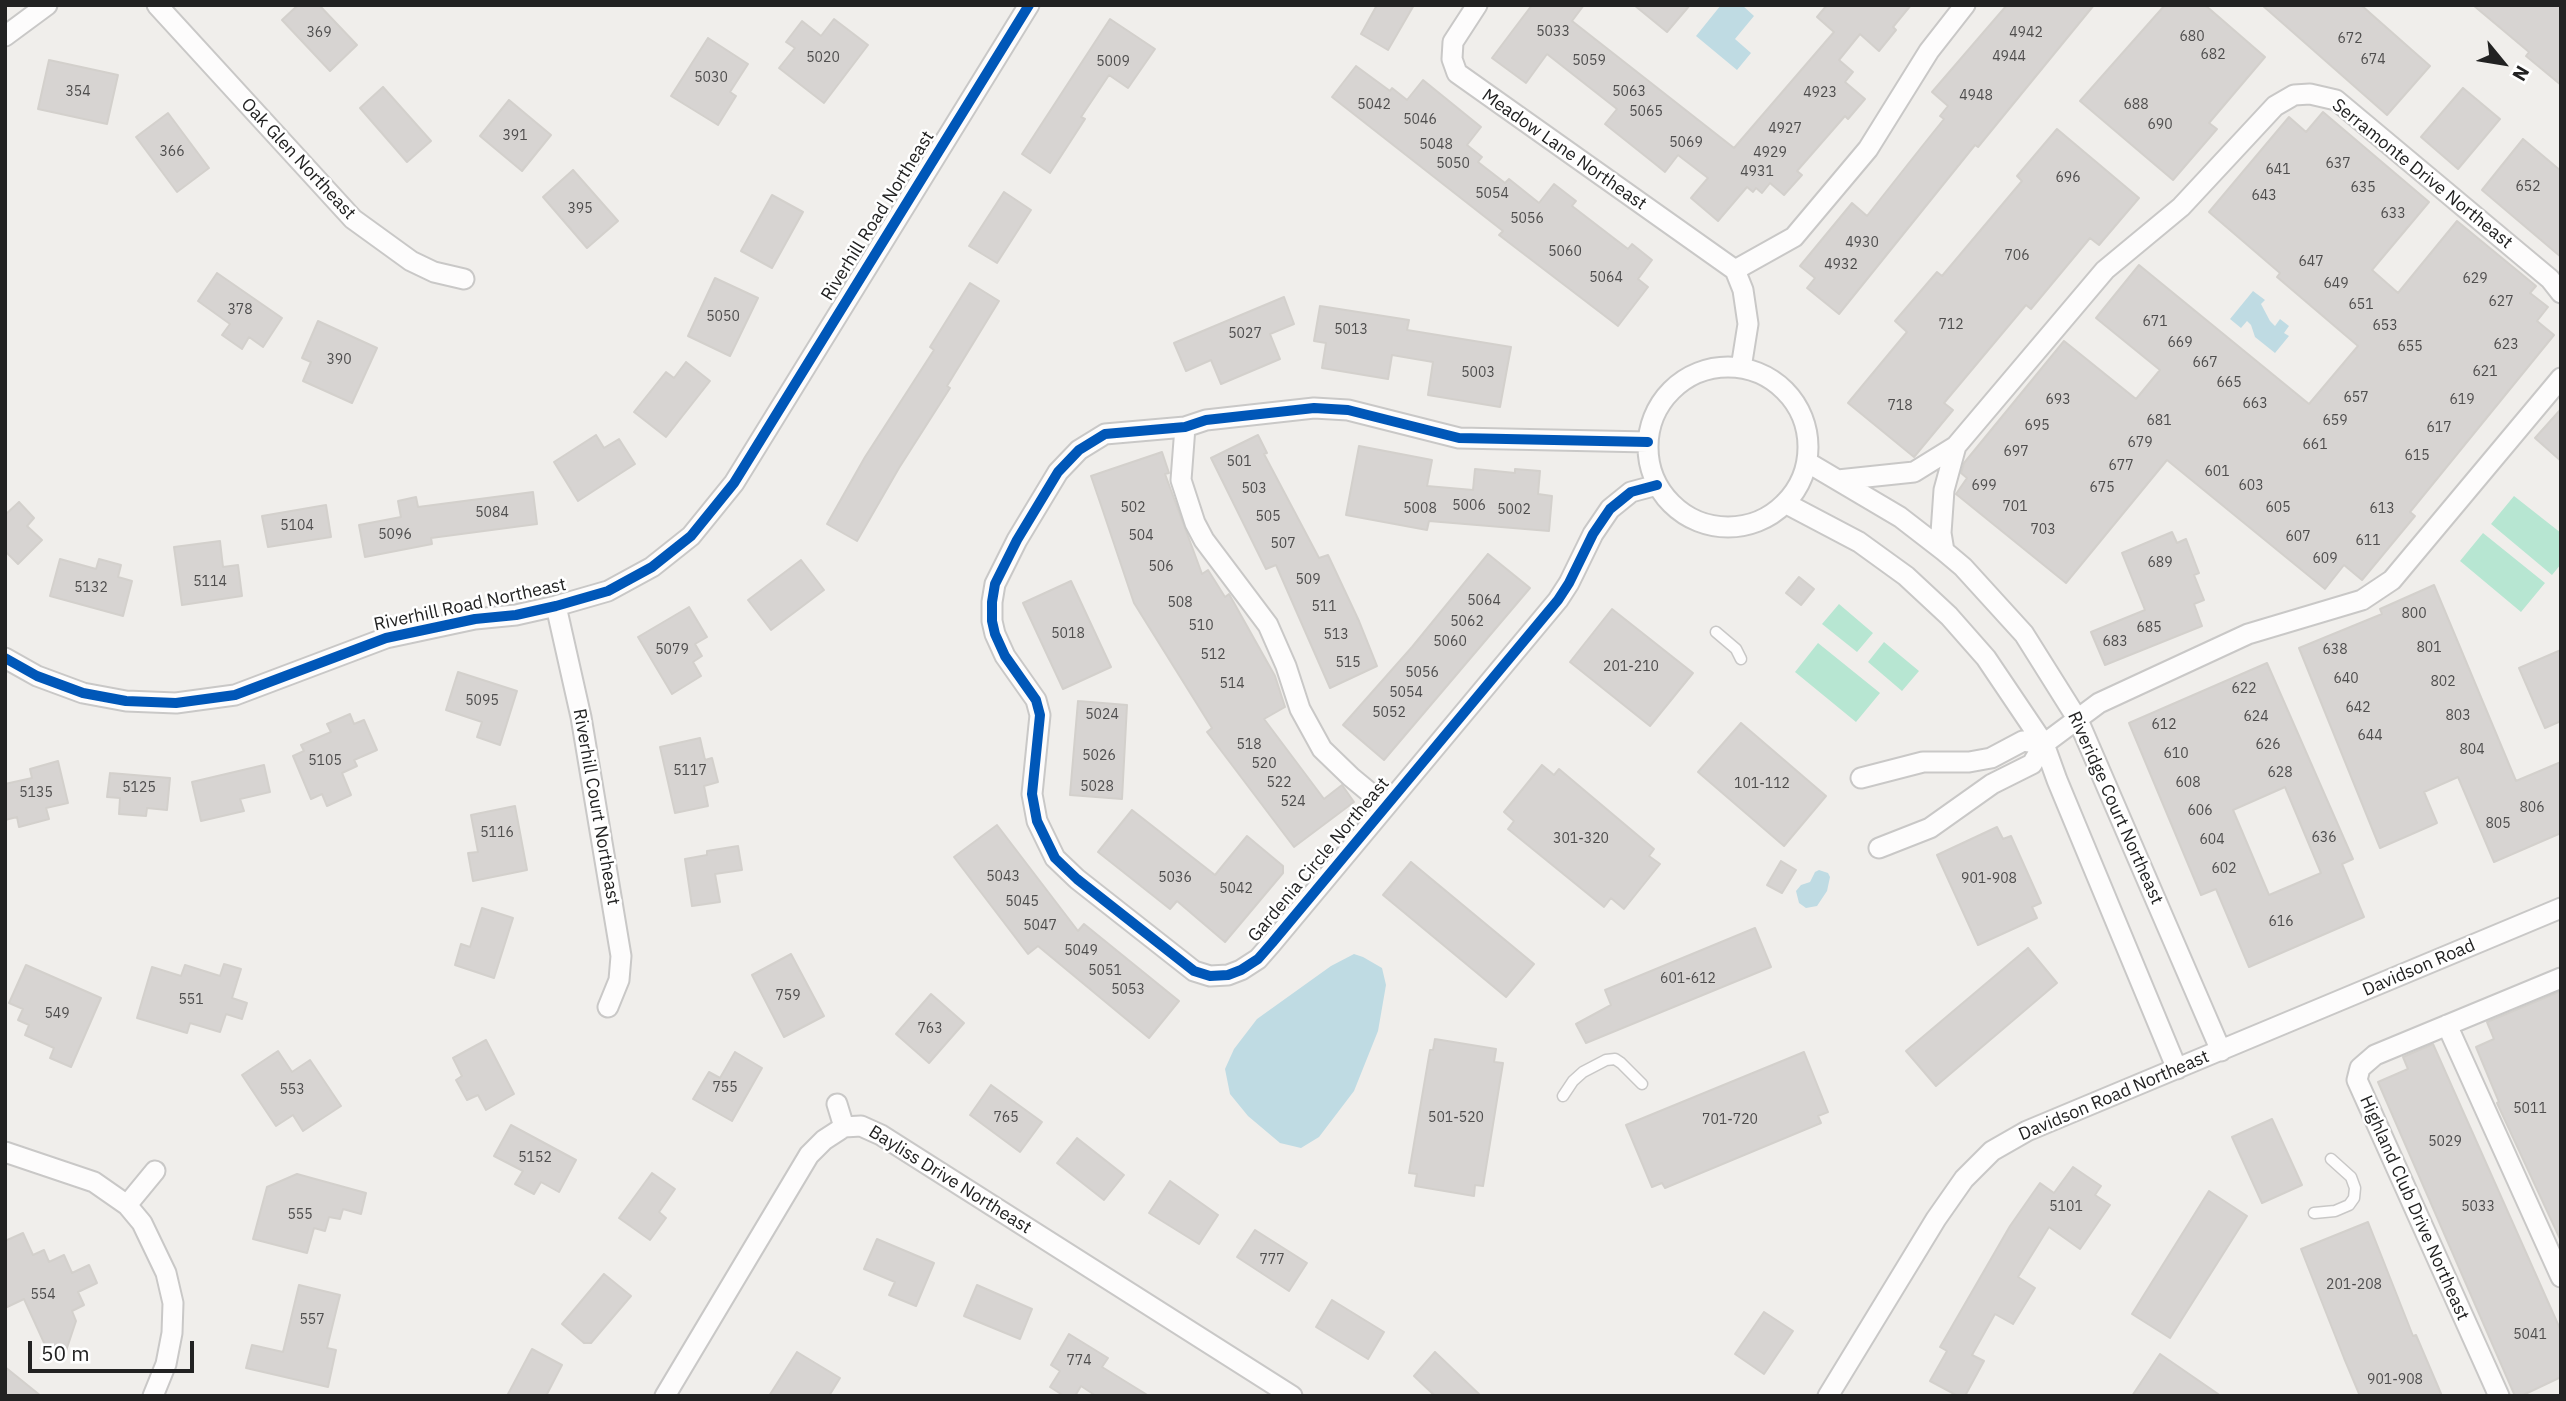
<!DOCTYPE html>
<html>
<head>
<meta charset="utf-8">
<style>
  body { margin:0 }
  #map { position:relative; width:2566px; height:1401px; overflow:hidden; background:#f0eeeb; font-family:"IBM Plex Sans",sans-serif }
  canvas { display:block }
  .frame { position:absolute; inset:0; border:7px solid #222; pointer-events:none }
  .north { position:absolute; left:2468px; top:28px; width:70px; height:70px; -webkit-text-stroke:5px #fff; paint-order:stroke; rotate:120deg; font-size:19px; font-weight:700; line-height:28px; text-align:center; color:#222 }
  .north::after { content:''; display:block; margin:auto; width:24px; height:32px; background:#222; clip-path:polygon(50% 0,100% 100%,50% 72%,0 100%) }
  .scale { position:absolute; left:28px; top:1341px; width:166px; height:32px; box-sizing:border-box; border:4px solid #222; border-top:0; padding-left:9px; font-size:21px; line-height:24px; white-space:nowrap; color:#222; -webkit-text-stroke:5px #fff; paint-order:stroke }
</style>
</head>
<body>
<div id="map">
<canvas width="2566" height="1401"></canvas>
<div class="frame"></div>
<div class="north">N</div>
<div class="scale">50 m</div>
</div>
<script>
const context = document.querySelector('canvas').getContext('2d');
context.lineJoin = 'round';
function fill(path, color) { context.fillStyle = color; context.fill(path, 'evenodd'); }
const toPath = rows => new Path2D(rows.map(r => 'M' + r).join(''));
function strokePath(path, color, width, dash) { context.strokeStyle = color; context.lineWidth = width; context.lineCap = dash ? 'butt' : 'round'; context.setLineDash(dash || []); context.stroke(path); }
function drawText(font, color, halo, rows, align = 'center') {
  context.font = font + ' "IBM Plex Sans",sans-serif'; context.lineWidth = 5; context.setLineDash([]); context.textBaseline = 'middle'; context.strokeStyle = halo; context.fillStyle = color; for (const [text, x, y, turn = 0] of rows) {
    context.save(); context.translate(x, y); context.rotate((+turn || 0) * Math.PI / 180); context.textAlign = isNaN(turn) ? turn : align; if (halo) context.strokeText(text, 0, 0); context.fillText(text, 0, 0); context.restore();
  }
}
fill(toPath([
  [2514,496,2561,533,2561,564,2552,575,2491,524],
  [2483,533,2545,583,2521,612,2460,561],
  [1839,604,1873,633,1857,652,1822,624],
  [1884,642,1919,671,1902,691,1868,662],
  [1818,643,1880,693,1856,722,1795,672]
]), '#b7e6d2');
fill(toPath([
  [1721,5,1742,5,1754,16,1735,39,1751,53,1737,70,1696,36],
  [2253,291,2265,300,2261,304,2270,321,2275,326,2280,319,2289,326,2284,333,2289,336,2275,353,2255,337,2251,325,2247,321,2241,328,2230,319],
  [1819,870,1828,873,1830,877,1827,891,1817,906,1806,908,1799,903,1796,891,1801,885,1810,882,1815,872],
  [1354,954,1363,957,1382,968,1386,985,1378,1031,1354,1091,1319,1137,1301,1148,1280,1143,1248,1116,1230,1094,1225,1069,1234,1049,1257,1019,1331,966]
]), '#bfdbe3');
const building = toPath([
  [298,5,319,5,357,45,330,71,282,20,298,5],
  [1377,5,1414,5,1388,50,1361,34,1377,5],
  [1532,5,1584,5,1572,21,1734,148,1834,32,1817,17,1827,5,1911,5,1893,27,1896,30,1879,51,1860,34,1839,60,1853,72,1845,82,1865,99,1848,119,1845,116,1797,171,1802,175,1784,195,1770,183,1762,193,1756,188,1753,192,1747,187,1718,221,1691,198,1708,178,1678,155,1665,172,1654,163,1605,124,1617,109,1547,54,1526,83,1492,58,1532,5],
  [1634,5,1690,5,1667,32,1634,5],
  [2007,5,2094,5,1978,147,1975,145,1839,314,1807,288,1815,278,1800,266,1852,203,1867,216,1920,149,1944,119,1940,116,1948,106,1932,92,2007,5],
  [2165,5,2205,5,2265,57,2209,123,2217,129,2173,180,2080,101,2165,5],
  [2262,5,2361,5,2430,66,2387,115,2262,5],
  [2473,5,2561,5,2561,85,2526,56,2529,52,2473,5],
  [834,19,868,45,824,103,779,68,795,48,786,42,802,21,821,36,834,19],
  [1110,19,1155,49,1128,88,1109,75,1081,117,1085,119,1050,173,1022,154,1110,19],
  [708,38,748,64,730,92,736,96,718,125,671,96,708,38],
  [49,60,118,75,107,124,38,109,49,60],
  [1356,66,1390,91,1392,88,1407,100,1423,80,1481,127,1467,145,1482,157,1478,162,1505,183,1509,179,1539,203,1554,184,1576,201,1572,206,1628,249,1632,244,1652,260,1638,279,1648,287,1618,326,1499,235,1503,231,1332,97,1356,66],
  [383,87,431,141,407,162,360,108,383,87],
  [2463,88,2500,119,2458,169,2421,137,2463,88],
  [509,100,551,135,522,171,480,136,509,100],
  [2323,112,2429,202,2372,270,2398,293,2457,221,2536,286,2530,293,2548,307,2537,321,2554,335,2410,512,2415,516,2362,580,2344,565,2325,589,2167,460,2066,583,1956,494,1967,478,1961,473,1964,463,2064,341,2136,399,2160,370,2096,318,2139,265,2309,404,2358,346,2277,277,2280,273,2209,212,2289,117,2306,132,2323,112],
  [168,113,209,168,177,192,136,137,168,113],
  [2057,129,2139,198,2099,245,2090,238,2031,309,2026,305,1944,403,1953,410,1914,457,1848,403,1907,332,1895,321,1937,272,1942,276,2022,181,2017,176,2057,129],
  [2523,139,2561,171,2561,257,2482,190,2523,139],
  [573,170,618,221,587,248,543,197,573,170],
  [1004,192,1031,210,997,263,969,246,1004,192],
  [772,195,803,212,772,268,741,251,772,195],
  [217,273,282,318,263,347,249,337,242,349,222,335,230,324,198,301,217,273],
  [715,278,758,298,730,356,688,336,715,278],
  [970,283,999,301,947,386,950,388,899,468,857,541,827,524,865,457,934,350,930,347,970,283],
  [1284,297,1294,324,1270,334,1280,359,1221,384,1211,360,1186,371,1174,343,1284,297],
  [1320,306,1409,320,1407,330,1511,347,1500,407,1428,395,1433,362,1392,355,1388,379,1322,368,1326,343,1314,341,1320,306],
  [318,321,377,348,352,403,303,381,311,362,302,358,318,321],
  [686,362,710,381,666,437,634,412,666,372,674,378,686,362],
  [2561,409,2561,461,2535,438,2561,409],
  [596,435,604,448,619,439,635,464,578,501,554,462,596,435],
  [1258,435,1267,453,1264,454,1319,558,1328,555,1359,621,1377,666,1330,688,1276,565,1266,569,1211,458,1258,435],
  [1359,446,1432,460,1427,486,1473,490,1475,469,1515,473,1515,469,1540,471,1538,494,1552,496,1549,531,1429,521,1427,530,1346,515,1359,446],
  [1162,452,1169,473,1165,474,1202,574,1208,570,1225,597,1229,594,1275,676,1285,707,1264,719,1324,799,1342,785,1354,802,1294,847,1207,732,1212,728,1134,603,1101,505,1091,476,1162,452],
  [533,492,537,524,431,538,432,544,365,557,359,525,401,517,398,501,416,497,418,507,533,492],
  [19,502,34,518,27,526,42,540,18,564,5,551,5,515,19,502],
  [326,505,331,537,268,547,262,516,326,505],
  [2172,532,2177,543,2186,539,2199,573,2194,575,2204,600,2194,604,2202,626,2105,665,2091,632,2145,610,2122,553,2172,532],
  [220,541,223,567,238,565,242,596,182,605,174,547,220,541],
  [1488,554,1530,588,1384,760,1343,725,1412,647,1488,554],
  [60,559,96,569,99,559,121,565,118,577,132,581,123,616,50,596,60,559],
  [801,560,824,590,771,630,748,600,801,560],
  [1799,577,1814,589,1801,605,1786,593,1799,577],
  [1071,581,1111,667,1063,689,1023,603,1071,581],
  [2434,585,2516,781,2561,762,2561,833,2494,862,2458,777,2424,792,2437,823,2380,848,2299,648,2382,614,2380,609,2434,585],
  [689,607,707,637,695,644,702,656,693,662,701,676,672,694,638,637,689,607],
  [1612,609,1693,673,1650,726,1570,662,1612,609],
  [2561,650,2561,721,2545,728,2519,668,2561,650],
  [2267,663,2353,859,2342,864,2364,917,2249,967,2216,889,2201,895,2129,723,2267,663],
  [2285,787,2321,873,2269,895,2233,810,2285,787],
  [458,672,517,691,500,745,477,737,482,722,446,710,458,672],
  [1078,701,1127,705,1122,799,1070,795,1078,701],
  [350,714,354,724,364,720,377,750,354,760,357,766,342,773,351,795,327,806,322,794,311,799,293,756,304,751,301,745,331,732,327,724,350,714],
  [1741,723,1826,796,1784,846,1698,772,1741,723],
  [700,738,705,760,712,758,718,782,704,786,708,806,675,813,660,747,700,738],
  [58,761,68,803,46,808,49,819,19,827,17,817,5,820,5,784,32,778,30,769,58,761],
  [264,765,270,792,240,799,244,811,201,821,192,782,264,765],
  [1542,765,1554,775,1559,769,1654,849,1649,856,1660,864,1624,909,1611,898,1604,907,1508,829,1514,821,1504,812,1542,765],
  [110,773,170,778,167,810,147,808,146,816,119,814,120,798,107,797,110,773],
  [515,806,527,870,473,881,468,853,478,852,471,815,515,806],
  [1132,810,1215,875,1247,836,1283,866,1283,873,1225,942,1177,901,1170,909,1098,852,1132,810],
  [997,825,1078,931,1084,924,1179,1001,1149,1038,1038,946,1028,954,954,857,997,825],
  [1997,827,2003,839,2011,836,2041,903,2032,907,2037,918,1978,945,1937,855,1997,827],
  [738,846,742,870,715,874,720,902,692,906,685,859,707,855,707,851,738,846],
  [1781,861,1796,870,1782,893,1767,885,1781,861],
  [1411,862,1534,964,1506,997,1383,895,1411,862],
  [482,908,513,918,494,978,455,965,461,944,470,947,482,908],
  [1755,928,1771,967,1586,1043,1576,1024,1611,1005,1605,990,1755,928],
  [2028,948,2057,983,1936,1086,1906,1051,2028,948],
  [791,954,824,1016,784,1037,752,975,791,954],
  [224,964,241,969,232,998,247,1003,242,1019,226,1014,220,1032,190,1023,187,1033,137,1018,152,967,181,976,185,965,220,976,224,964],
  [26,965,101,998,71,1067,50,1058,54,1048,25,1035,29,1025,18,1020,23,1009,9,1003,26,965],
  [2561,991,2561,1241,2497,1103,2499,1102,2476,1047,2494,1039,2487,1022,2561,991],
  [931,994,964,1023,929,1063,896,1034,931,994],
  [1435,1039,1496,1049,1494,1062,1503,1063,1483,1186,1475,1185,1474,1196,1415,1186,1417,1174,1409,1173,1430,1050,1433,1050,1435,1039],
  [486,1040,514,1094,486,1110,478,1095,467,1100,456,1080,462,1076,453,1058,486,1040],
  [2433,1044,2561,1331,2561,1377,2521,1396,2515,1396,2378,1082,2408,1069,2403,1057,2433,1044],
  [278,1051,292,1072,310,1060,341,1106,303,1131,293,1115,276,1126,242,1075,278,1051],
  [735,1052,762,1068,732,1121,693,1099,709,1072,720,1078,735,1052],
  [1804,1052,1828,1112,1818,1116,1821,1123,1665,1188,1662,1183,1652,1187,1626,1125,1804,1052],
  [991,1085,1042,1122,1020,1152,970,1115,991,1085],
  [2272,1119,2302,1185,2262,1203,2232,1137,2272,1119],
  [511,1125,576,1160,559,1192,541,1182,534,1194,515,1184,523,1171,494,1156,511,1125],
  [1077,1138,1124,1175,1104,1200,1057,1163,1077,1138],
  [2073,1167,2101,1186,2095,1195,2110,1205,2080,1249,2049,1227,2018,1277,2035,1288,2013,1324,1995,1314,1972,1355,1984,1361,1965,1396,1958,1396,1930,1381,1947,1351,1940,1347,2010,1226,2040,1183,2054,1193,2073,1167],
  [652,1173,675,1189,659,1212,666,1218,650,1240,619,1218,652,1173],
  [297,1174,366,1193,361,1214,343,1209,340,1219,329,1217,325,1231,314,1228,307,1253,253,1239,267,1187,297,1174],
  [1170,1181,1218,1215,1199,1244,1149,1213,1170,1181],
  [2209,1191,2247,1216,2170,1338,2132,1314,2209,1191],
  [2368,1222,2413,1336,2416,1335,2442,1396,2360,1396,2344,1358,2301,1249,2368,1222],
  [1255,1230,1307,1263,1289,1291,1237,1257,1255,1230],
  [23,1233,33,1255,44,1250,49,1262,64,1255,72,1273,89,1265,97,1283,78,1292,84,1305,72,1311,76,1321,66,1351,51,1358,24,1299,5,1308,5,1241,23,1233],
  [877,1239,934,1263,916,1306,889,1295,895,1282,864,1269,877,1239],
  [604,1274,631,1296,591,1343,584,1343,562,1324,604,1274],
  [299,1285,340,1295,327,1348,336,1350,328,1387,246,1368,252,1345,283,1352,299,1285],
  [977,1285,1032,1309,1020,1339,964,1316,977,1285],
  [1332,1300,1384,1332,1368,1359,1316,1327,1332,1300],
  [1764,1312,1793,1331,1764,1374,1735,1354,1764,1312],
  [1069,1334,1108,1358,1102,1367,1149,1396,1096,1396,1081,1386,1075,1396,1064,1396,1050,1387,1060,1371,1051,1365,1069,1334],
  [532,1349,562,1365,546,1396,507,1396,532,1349],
  [797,1352,840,1378,829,1396,769,1396,797,1352],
  [1435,1352,1481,1396,1435,1396,1414,1376,1435,1352],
  [2160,1354,2221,1396,2132,1396,2160,1354],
  [5,1367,41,1396,5,1396,5,1367]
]);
fill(building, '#d7d4d2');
strokePath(building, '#d3d0cc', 2);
const service = toPath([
  [1716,632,1736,649,1741,659],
  [1563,1096,1573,1081,1583,1072,1606,1060,1615,1059,1621,1063,1642,1084],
  [2314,1213,2335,1211,2349,1205,2354,1198,2355,1188,2351,1177,2331,1159]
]);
const minor = toPath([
  [157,5,353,219,411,261,434,272,464,279],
  [1477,5,1453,42,1452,59,1457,73,1735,270,1743,290,1748,324,1741,368],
  [5,36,47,5],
  [1735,270,1794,237,1868,149,1929,51,1965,5],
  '1648 447a80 80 0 1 1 160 0a80 80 0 1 1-160 0Z',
  [1185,427,1181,480,1195,523,1204,540,1268,625,1286,666,1300,709,1322,749,1351,777,1386,806],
  [1648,442,1459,438,1348,410,1314,408,1206,420,1185,427,1105,434,1079,450,1058,472,1017,540,995,584,992,602,992,621,995,634,1005,656,1036,700,1040,715,1032,794,1037,821,1055,858,1077,879,1194,971,1210,976,1228,975,1241,970,1258,959,1272,943,1558,600,1569,583,1593,534,1610,509,1631,492,1657,485],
  [1807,462,1900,517,1944,551,1963,567,2024,634,2078,720,2221,1051],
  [1838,480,1914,472,1956,446,2105,270,2181,207,2275,106,2294,95,2310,94,2336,100,2550,279,2561,293],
  [1785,503,1859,542,1906,576,1949,616,1986,658,2044,744,2057,780,2177,1069],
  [1944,551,1941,533,1944,490,1956,446],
  [556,606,581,717,621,956,619,980,608,1007],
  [5,658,37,676,83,693,126,701,176,703,235,695,386,638,475,619,516,615,556,606,608,591,652,567,691,536,734,483,1029,5],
  [1861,778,1923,762,1969,762,1991,758,2023,741,2044,744],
  [1879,848,1930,828,1992,784,2032,764,2044,744,2099,703,2248,634,2362,600,2392,580,2561,378],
  [2447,1025,2561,1277],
  [837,1104,844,1127],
  [5,1152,94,1182,127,1205,142,1223,166,1273,173,1303,172,1333,166,1364,153,1396],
  [127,1205,155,1171],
  [665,1396,809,1155,824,1140,844,1127,861,1126,881,1135,1292,1396],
  [1828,1396,1936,1219,1964,1179,1992,1151,2027,1131,2561,908],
  [2499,1396,2357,1080,2360,1068,2375,1055,2561,978]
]);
strokePath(service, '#c9c8c7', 13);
strokePath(minor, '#c9c8c7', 23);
strokePath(service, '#fdfcfc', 10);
strokePath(minor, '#fdfcfc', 19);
strokePath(toPath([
  [1648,442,1459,438,1348,410,1314,408,1206,420,1185,427,1105,434,1079,450,1058,472,1017,540,995,584,992,602,992,621,995,634,1005,656,1036,700,1040,715,1032,794,1037,821,1055,858,1077,879,1194,971,1210,976,1228,975,1241,970,1258,959,1272,943,1558,600,1569,583,1593,534,1610,509,1631,492,1657,485],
  [5,658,37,676,83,693,126,701,176,703,235,695,386,638,475,619,516,615,556,606,608,591,652,567,691,536,734,483,1029,5]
]), '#0057b8', 10);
drawText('14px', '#4f4e4e', null, [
  ["5033",1553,32],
  ["369",319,33],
  ["4942",2026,33],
  ["680",2192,37],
  ["672",2350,39],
  ["682",2213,55],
  ["4944",2009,57],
  ["5020",823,58],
  ["674",2373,60],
  ["5059",1589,61],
  ["5009",1113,62],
  ["5030",711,78],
  ["354",78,92],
  ["5063",1629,92],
  ["4923",1820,93],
  ["4948",1976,96],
  ["5042",1374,105],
  ["688",2136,105],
  ["5065",1646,112],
  ["5046",1420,120],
  ["690",2160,125],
  ["4927",1785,129],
  ["391",515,136],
  ["5069",1686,143],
  ["5048",1436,145],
  ["366",172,152],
  ["4929",1770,153],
  ["5050",1453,164],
  ["637",2338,164],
  ["641",2278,170],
  ["4931",1757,172],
  ["696",2068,178],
  ["652",2528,187],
  ["635",2363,188],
  ["5054",1492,194],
  ["643",2264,196],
  ["395",580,209],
  ["633",2393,214],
  ["5056",1527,219],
  ["4930",1862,243],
  ["5060",1565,252],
  ["706",2017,256],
  ["647",2311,262],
  ["4932",1841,265],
  ["5064",1606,278],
  ["629",2475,279],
  ["649",2336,284],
  ["627",2501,302],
  ["651",2361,305],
  ["378",240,310],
  ["5050",723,317],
  ["671",2155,322],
  ["712",1951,325],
  ["653",2385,326],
  ["5013",1351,330],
  ["5027",1245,334],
  ["669",2180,343],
  ["623",2506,345],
  ["655",2410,347],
  ["390",339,360],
  ["667",2205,363],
  ["621",2485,372],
  ["5003",1478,373],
  ["665",2229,383],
  ["657",2356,398],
  ["693",2058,400],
  ["619",2462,400],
  ["663",2255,404],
  ["718",1900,406],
  ["681",2159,421],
  ["659",2335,421],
  ["695",2037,426],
  ["617",2439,428],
  ["679",2140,443],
  ["661",2315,445],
  ["697",2016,452],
  ["615",2417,456],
  ["501",1239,462],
  ["677",2121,466],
  ["601",2217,472],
  ["699",1984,486],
  ["603",2251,486],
  ["675",2102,488],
  ["503",1254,489],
  ["5006",1469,506],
  ["701",2015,507],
  ["502",1133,508],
  ["605",2278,508],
  ["5008",1420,509],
  ["613",2382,509],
  ["5002",1514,510],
  ["5084",492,513],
  ["505",1268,517],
  ["5104",297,526],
  ["703",2043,530],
  ["5096",395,535],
  ["504",1141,536],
  ["607",2298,537],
  ["611",2368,541],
  ["507",1283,544],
  ["609",2325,559],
  ["689",2160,563],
  ["506",1161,567],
  ["509",1308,580],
  ["5114",210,582],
  ["5132",91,588],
  ["5064",1484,601],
  ["508",1180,603],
  ["511",1324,607],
  ["800",2414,614],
  ["5062",1467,622],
  ["510",1201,626],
  ["685",2149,628],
  ["5018",1068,634],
  ["513",1336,635],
  ["5060",1450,642],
  ["683",2115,642],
  ["801",2429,648],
  ["5079",672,650],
  ["638",2335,650],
  ["512",1213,655],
  ["515",1348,663],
  ["201-210",1631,667],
  ["5056",1422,673],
  ["640",2346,679],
  ["802",2443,682],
  ["514",1232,684],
  ["622",2244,689],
  ["5054",1406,693],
  ["5095",482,701],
  ["642",2358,708],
  ["5052",1389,713],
  ["5024",1102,715],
  ["803",2458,716],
  ["624",2256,717],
  ["612",2164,725],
  ["644",2370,736],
  ["518",1249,745],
  ["626",2268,745],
  ["804",2472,750],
  ["610",2176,754],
  ["5026",1099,756],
  ["5105",325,761],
  ["520",1264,764],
  ["5117",690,771],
  ["628",2280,773],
  ["522",1279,783],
  ["608",2188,783],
  ["101-112",1762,784],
  ["5028",1097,787],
  ["5125",139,788],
  ["5135",36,793],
  ["524",1293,802],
  ["806",2532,808],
  ["606",2200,811],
  ["805",2498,824],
  ["5116",497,833],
  ["636",2324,838],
  ["301-320",1581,839],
  ["604",2212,840],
  ["602",2224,869],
  ["5043",1003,877],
  ["5036",1175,878],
  ["901-908",1989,879],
  ["5042",1236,889],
  ["5045",1022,902],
  ["616",2281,922],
  ["5047",1040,926],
  ["5049",1081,951],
  ["5051",1105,971],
  ["601-612",1688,979],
  ["5053",1128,990],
  ["759",788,996],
  ["551",191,1000],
  ["549",57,1014],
  ["763",930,1029],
  ["755",725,1088],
  ["553",292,1090],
  ["5011",2530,1109],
  ["765",1006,1118],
  ["501-520",1456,1118],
  ["701-720",1730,1120],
  ["5029",2445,1142],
  ["5152",535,1158],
  ["5101",2066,1207],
  ["5033",2478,1207],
  ["555",300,1215],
  ["777",1272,1260],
  ["201-208",2354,1285],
  ["554",43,1295],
  ["557",312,1320],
  ["5041",2530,1335],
  ["774",1079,1361],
  ["901-908",2395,1380]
]);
drawText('18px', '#222', '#fff', [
  ["Meadow Lane Northeast",1564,150,35],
  ["Oak Glen Northeast",298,159,47],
  ["Serramonte Drive Northeast",2422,174,39],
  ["Riverhill Road Northeast",878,216,-58],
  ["Riverhill Road Northeast",470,605,-12],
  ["Riverhill Court Northeast",596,807,80],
  ["Riveridge Court Northeast",2115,808,66],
  ["Gardenia Circle Northeast",1319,860,-50],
  ["Davidson Road",2419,968,-23],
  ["Davidson Road Northeast",2114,1096,-23],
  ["Bayliss Drive Northeast",950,1180,32],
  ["Highland Club Drive Northeast",2414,1208,66]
]);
</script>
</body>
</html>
